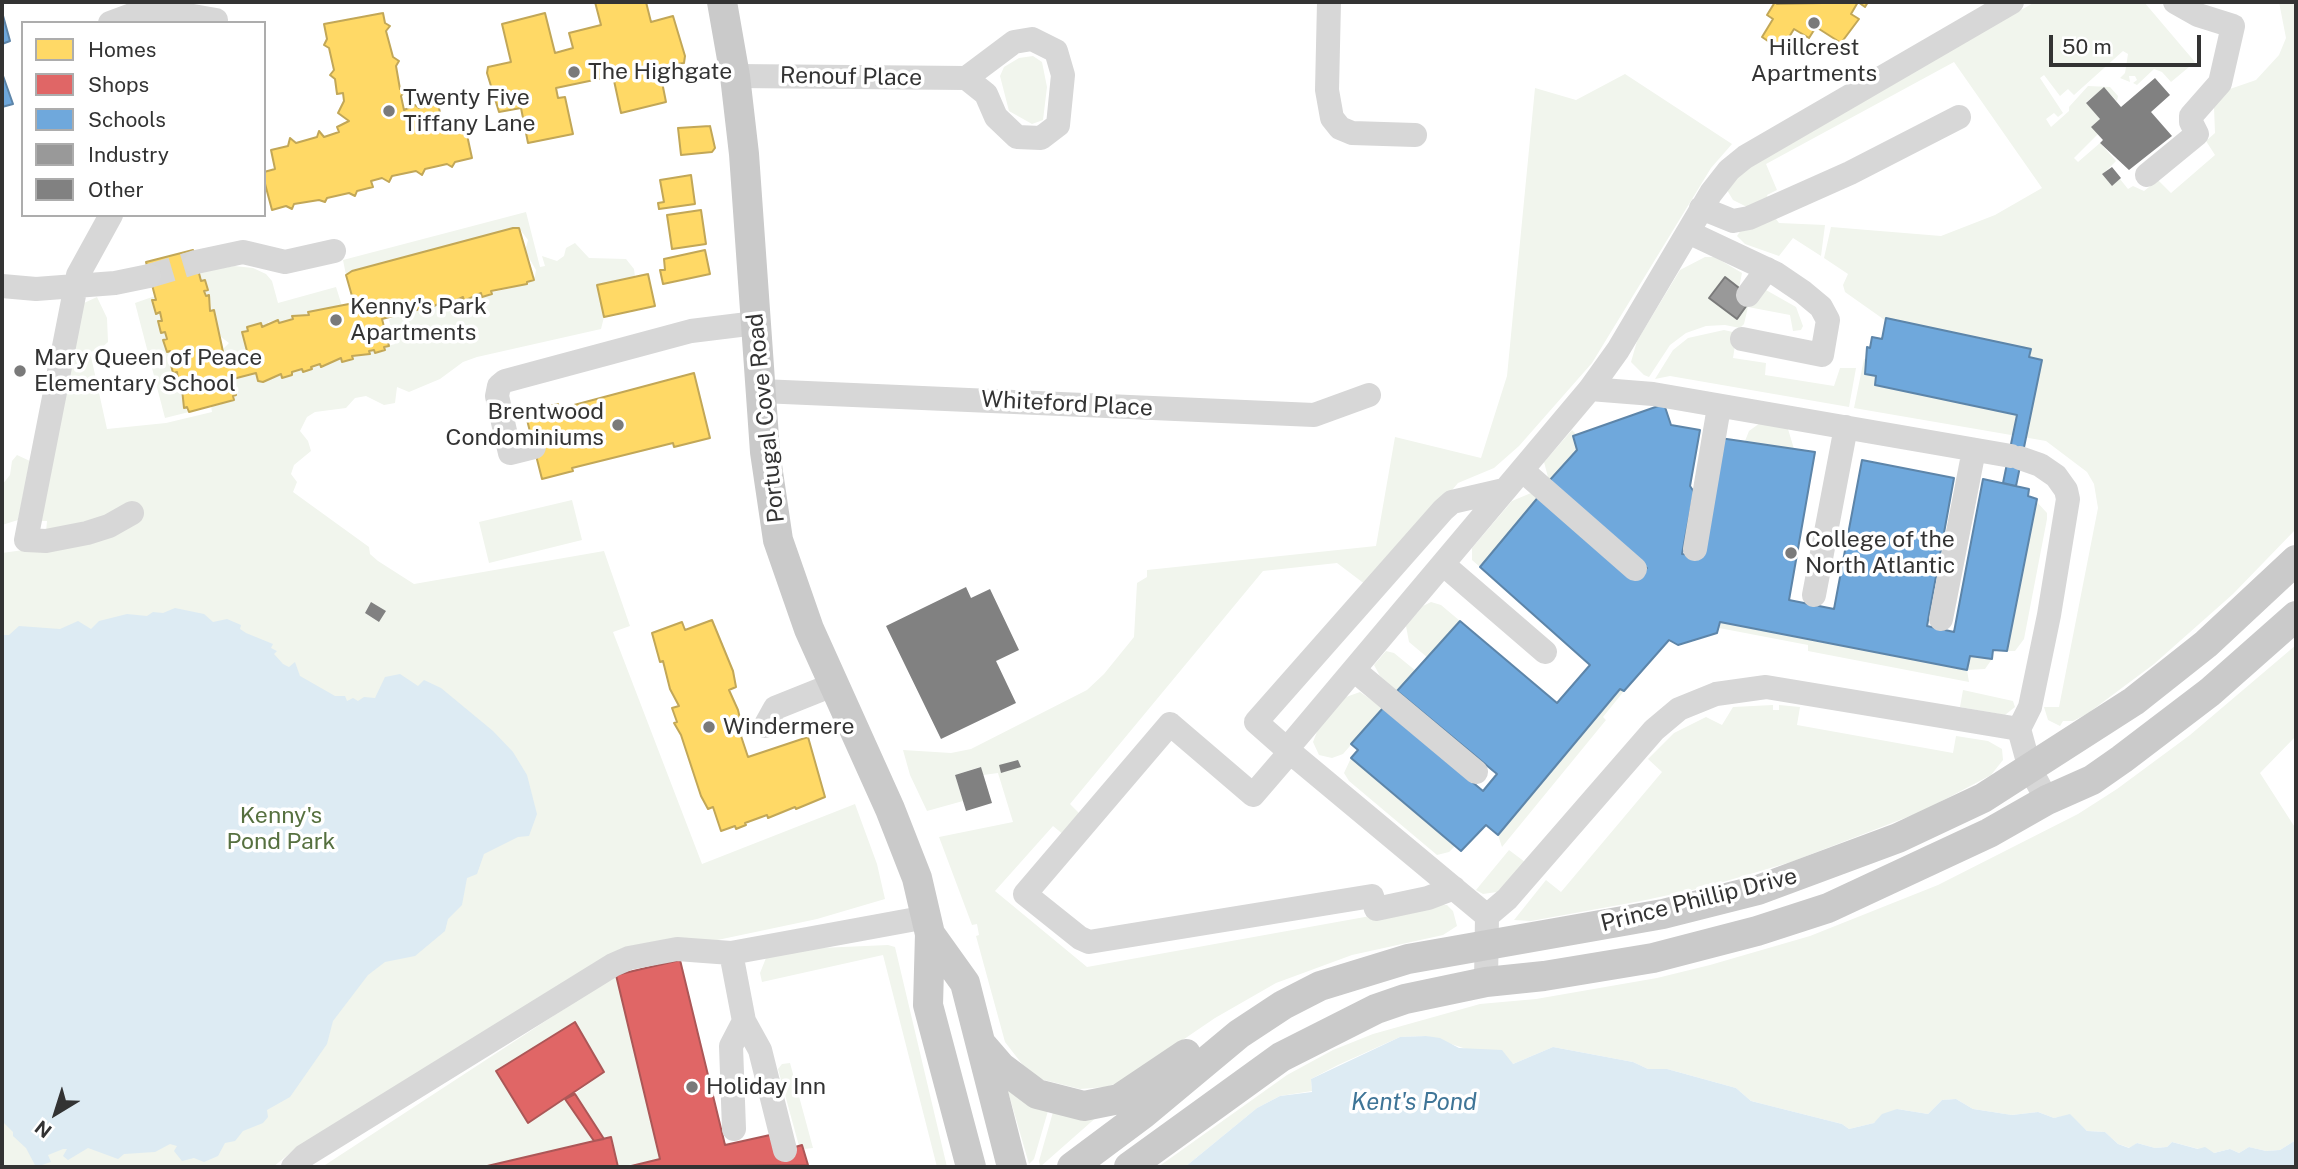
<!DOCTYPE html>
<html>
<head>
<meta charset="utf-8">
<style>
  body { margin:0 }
  #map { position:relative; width:2298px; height:1169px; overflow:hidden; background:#fff; font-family:"Public Sans",sans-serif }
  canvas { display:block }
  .frame { position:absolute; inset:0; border:4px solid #333; pointer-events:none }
  .legend { position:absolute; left:21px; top:21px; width:245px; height:196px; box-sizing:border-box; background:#fff; border:2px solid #adadad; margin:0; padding:9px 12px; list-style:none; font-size:21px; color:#333 }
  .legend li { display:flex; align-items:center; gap:14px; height:35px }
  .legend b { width:35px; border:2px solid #adadad }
  .north { position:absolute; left:21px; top:1078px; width:70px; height:70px; -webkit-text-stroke:5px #fff; paint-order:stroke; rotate:218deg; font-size:19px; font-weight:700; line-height:28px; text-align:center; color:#333 }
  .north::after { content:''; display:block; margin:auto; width:24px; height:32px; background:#333; clip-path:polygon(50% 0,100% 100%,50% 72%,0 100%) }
  .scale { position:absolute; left:2049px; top:35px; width:152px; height:32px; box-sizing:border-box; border:4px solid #333; border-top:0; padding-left:9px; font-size:21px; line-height:24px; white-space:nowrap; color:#333; -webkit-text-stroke:5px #fff; paint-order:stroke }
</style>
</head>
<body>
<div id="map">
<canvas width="2298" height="1169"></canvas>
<div class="frame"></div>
<ul class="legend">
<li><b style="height:19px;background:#ffd966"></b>Homes</li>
<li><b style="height:19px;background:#e06666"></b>Shops</li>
<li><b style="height:19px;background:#6fa8dc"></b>Schools</li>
<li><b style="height:19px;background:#999"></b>Industry</li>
<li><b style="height:19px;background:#818181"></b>Other</li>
</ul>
<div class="north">N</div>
<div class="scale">50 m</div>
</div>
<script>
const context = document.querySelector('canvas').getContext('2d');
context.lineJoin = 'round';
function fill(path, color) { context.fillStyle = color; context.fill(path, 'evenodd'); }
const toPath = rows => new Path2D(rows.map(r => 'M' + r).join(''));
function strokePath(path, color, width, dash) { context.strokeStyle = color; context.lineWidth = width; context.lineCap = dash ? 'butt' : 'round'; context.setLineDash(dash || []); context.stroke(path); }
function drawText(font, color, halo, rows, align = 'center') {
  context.font = font + ' "Public Sans",sans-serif'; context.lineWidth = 7; context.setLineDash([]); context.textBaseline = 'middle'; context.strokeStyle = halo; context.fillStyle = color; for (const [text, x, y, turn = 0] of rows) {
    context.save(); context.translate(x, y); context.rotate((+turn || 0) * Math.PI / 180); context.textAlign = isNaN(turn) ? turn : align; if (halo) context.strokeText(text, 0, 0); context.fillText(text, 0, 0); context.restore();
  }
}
fill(toPath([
  [2035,2,2144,2,2195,62,2171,82,2162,72,2154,69,2137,85,2133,83,2137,80,2135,76,2129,76,2130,82,2120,78,2125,73,2128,54,2123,51,2074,95,2068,89,2060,96,2044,75,2040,78,2063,113,2058,117,2054,113,2046,119,2051,127,2069,111,2069,107,2088,86,2110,87,2118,96,2117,101,2104,88,2086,102,2100,119,2098,134,2074,158,2078,162,2100,143,2116,161,2103,174,2112,185,2120,179,2128,189,2133,186,2144,191,2158,180,2171,193,2215,155,2206,141,2215,133,2214,107,2230,89,2256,80,2279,55,2286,38,2279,2,2296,2,2296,529,2233,594,2154,664,2087,714,2073,721,2063,721,2060,726,2048,720,2044,707,2059,707,2098,508,2094,484,2087,472,2046,441,1854,408,1864,359,1868,360,1865,373,1876,376,1875,385,2017,415,2016,420,2029,423,2042,360,1886,321,1845,292,1843,285,1848,274,1824,258,1831,227,1941,236,1995,215,2042,188,1954,62,1766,164,1777,190,1767,195,1768,198,1747,207,1733,200,1727,190,1740,172],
  [1033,56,1042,62,1047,87,1043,120,1032,124,1009,111,1000,76,1004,67,1019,58],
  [1625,74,1732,144,1711,168,1592,363,1519,446,1494,468,1458,483,1370,588,1337,563,1263,571,1070,804,1081,815,1064,835,1053,826,995,891,1087,967,1437,904,1447,905,1453,911,1457,926,1443,935,1352,955,1276,983,1215,1018,1121,1082,1106,1087,1080,1089,1040,1079,1022,1064,1005,1042,976,936,979,935,977,924,972,925,939,837,1013,822,998,773,983,775,980,767,955,775,963,801,927,811,910,775,903,750,951,753,971,749,1087,690,1104,674,1134,637,1137,583,1147,577,1147,570,1376,546,1395,437,1481,458,1507,376,1535,88,1576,100],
  [526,212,540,267,545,266,542,256,557,261,564,256,566,248,575,243,589,258,626,259,634,269,635,277,597,285,604,317,601,329,477,357,463,362,440,379,409,392,397,387,395,403,384,405,366,396,355,398,346,408,315,412,307,417,300,431,308,441,311,451,294,465,291,474,297,482,293,492,369,547,370,554,378,561,414,584,604,551,630,626,613,632,702,864,855,804,877,864,885,899,817,919,708,942,632,950,300,1145,273,1167,2,1167,2,553,45,547,100,521,46,532,47,521,40,521,84,303,97,297,107,318,108,342,99,350,90,352,107,429,166,423,212,412,211,406,234,400,236,394,229,380,256,373,258,380,263,382,281,375,282,377,292,375,292,372,302,369,311,370,311,367,320,364,321,367,341,358,343,362,353,359,352,356,370,355,369,351,374,350,375,353,385,350,384,347,395,344,389,320,394,316,527,284,535,276,536,270,525,251,528,240,519,228,477,237,346,275,343,260],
  [1776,219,1779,223,1825,225,1821,256,1793,238,1779,256,1745,244,1737,236,1741,230],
  [1705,257,1715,257,1742,273,1739,288,1724,277,1709,297,1737,318,1752,298,1766,290,1796,307,1803,326,1801,330,1793,331,1790,315,1748,307,1744,324,1740,328,1725,325,1706,326,1686,333,1670,345,1649,377,1644,375,1631,362,1637,341,1680,270],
  [234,266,253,268,266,274,272,281,278,303,336,287,342,306,309,312,309,315,293,316,293,319,279,323,277,320,268,322,269,326,243,332,248,355,225,361,224,348,229,343,221,337,218,327,215,327,209,295,206,296,204,291,208,290,205,280,201,281,199,272],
  [155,296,152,301,156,313,160,312,162,321,158,322,161,333,165,332,166,351,170,351,173,372,177,372,178,389,182,389,184,407,189,412,165,418,135,303],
  [1724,330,1737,333,1733,358,1766,363,1765,375,1834,386,1840,368,1856,368,1849,407,1670,376,1655,379,1673,350,1688,338],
  [1760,423,1788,429,1794,449,1745,441,1749,431],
  [1572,430,1577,435,1573,437,1577,450,1549,481,1544,462],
  [17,455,30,461,18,520,2,525,2,485,10,475,12,461],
  [1531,493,1540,495,1480,567,1472,560,1472,548,1512,501],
  [572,500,582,540,489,563,479,522],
  [2036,501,2047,513,2047,519,2024,639,2015,651,2007,651],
  [1431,602,1441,605,1460,621,1428,658,1409,642,1406,626,1423,606],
  [1720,622,1967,670,1970,656,1992,659,1985,669,1967,670,1969,682,1808,651,1808,645,1719,628],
  [2296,645,2296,736,2260,773,2296,829,2296,1140,2280,1150,2266,1151,2249,1147,2239,1153,2230,1149,2214,1153,2172,1142,2167,1147,2155,1148,2137,1143,2130,1148,2118,1144,2105,1132,2087,1131,2070,1115,2054,1118,2038,1112,2012,1115,1973,1109,1956,1099,1942,1100,1928,1114,1897,1109,1874,1123,1849,1129,1842,1124,1751,1101,1736,1088,1667,1069,1648,1069,1633,1062,1553,1047,1513,1064,1426,1036,1400,1037,1338,1065,1311,1079,1312,1091,1280,1096,1257,1108,1185,1167,1158,1167,1287,1075,1333,1050,1373,1034,1480,1004,1536,999,1657,978,1710,965,1810,936,1938,885,2078,814,2117,789,2190,735],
  [1386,651,1394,653,1416,671,1397,691,1380,676,1374,665],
  [1620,689,1624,691,1603,717,1606,720,1502,847,1498,835],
  [1963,690,2013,701,2015,707,2005,715,1960,707],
  [1360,692,1383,708,1343,754,1332,758,1319,755,1313,742,1318,729,1346,697],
  [1773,705,1773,710,1779,710,1779,705,1800,707,1797,725,1953,753,1956,736,1988,741,2002,749,2003,760,1991,775,1923,811,1791,862,1706,887,1641,901,1531,921,1514,920,1546,880,1561,892,1662,772,1648,759,1674,733,1706,717,1722,725,1733,707],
  [1351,758,1455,846,1449,852,1437,855,1349,781,1344,773],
  [1509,850,1525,862,1497,892,1483,894,1476,890],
  [888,945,895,947,947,1167,937,1167,883,955,762,982,760,973,766,958,820,948],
  [616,975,660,1159,618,1167,611,1137,604,1139,575,1094,604,1072,575,1022,496,1071,528,1122,565,1099,594,1141,483,1167,322,1167],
  [790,1063,813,1148,804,1149,802,1145,799,1146,778,1069,782,1064],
  [1007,1088,1048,1111,1034,1159,1029,1164],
  [1053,1112,1099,1115,1040,1167,1039,1161]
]), '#f1f5ed');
fill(toPath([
  [175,608,204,614,213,622,227,619,241,625,240,629,246,633,273,644,271,648,277,651,274,654,283,664,289,667,295,662,300,676,335,696,345,696,347,701,353,698,358,701,364,697,375,698,385,677,400,674,418,686,424,680,441,688,493,731,513,752,527,775,537,814,529,836,518,837,484,854,477,874,467,878,462,905,448,919,445,931,415,956,385,962,368,975,333,1021,327,1044,290,1097,267,1110,268,1117,263,1123,243,1131,235,1141,225,1143,218,1156,204,1162,194,1158,182,1161,174,1151,177,1146,170,1144,155,1152,124,1154,118,1159,88,1148,68,1160,63,1156,67,1149,63,1149,48,1155,51,1162,36,1167,26,1148,13,1136,13,1132,2,1121,2,635,9,635,19,626,60,629,78,621,91,629,99,621,127,614,147,616,153,612,163,613],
  [1426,1036,1440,1038,1459,1048,1502,1050,1513,1064,1553,1047,1633,1062,1648,1069,1667,1069,1736,1088,1751,1101,1842,1124,1849,1129,1874,1123,1882,1114,1897,1109,1928,1114,1942,1100,1956,1099,1973,1109,2012,1115,2038,1112,2054,1118,2070,1114,2087,1131,2105,1132,2118,1144,2129,1148,2137,1143,2155,1148,2167,1147,2172,1142,2198,1149,2205,1147,2214,1153,2230,1149,2239,1153,2249,1147,2266,1151,2280,1150,2296,1140,2296,1167,1185,1167,1257,1108,1280,1096,1312,1092,1311,1079,1400,1037]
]), '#ddebf3');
const homes = toPath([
  [595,2,646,2,651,22,673,16,685,56,684,63,659,67,666,102,621,113,613,76,556,88,558,98,565,97,573,134,528,143,521,108,499,112,487,73,488,67,511,62,502,24,545,13,555,53,573,48,569,33,601,25,595,2],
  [1775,2,1777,4,1868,2,1865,7,1858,2,1851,14,1859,19,1841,43,1816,27,1809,38,1794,29,1781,50,1762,37,1773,19,1767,15,1775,2],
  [383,13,385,23,390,26,386,31,393,57,399,61,396,66,400,89,405,91,401,96,404,110,415,105,419,108,438,104,443,125,464,121,472,158,455,162,452,167,447,164,425,169,422,175,416,171,392,176,389,182,382,178,371,181,373,187,357,191,355,196,349,193,327,198,325,202,319,200,294,204,292,209,286,206,272,210,264,180,264,172,275,169,271,150,288,146,290,138,296,143,317,137,319,131,324,137,339,132,337,127,349,121,338,113,344,101,343,93,337,94,335,79,330,75,334,70,329,48,324,45,327,39,324,24,383,13],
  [710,126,715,148,712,152,681,155,678,128,710,126],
  [691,175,695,204,659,209,658,203,664,202,660,180,691,175],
  [701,210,706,244,672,249,667,215,701,210],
  [513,228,519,228,534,280,527,282,527,284,491,291,492,294,482,297,481,293,464,301,463,297,446,305,445,301,425,310,424,308,382,319,389,346,384,347,385,350,375,353,374,350,369,351,370,354,352,356,353,359,342,362,341,358,321,367,320,364,311,367,312,369,303,372,302,369,292,372,292,375,282,378,281,374,263,382,258,381,256,373,229,380,236,395,233,396,234,400,189,412,187,407,184,408,182,389,178,390,176,379,178,379,177,372,173,373,170,361,173,360,170,351,167,352,163,340,167,339,165,332,161,333,158,321,162,321,160,312,156,314,152,300,156,300,146,262,193,250,201,281,205,280,208,290,204,291,206,296,209,295,210,311,214,310,225,361,248,355,242,332,248,331,247,327,261,323,262,327,278,320,279,323,293,319,292,316,309,315,308,312,354,303,346,275,352,271,513,228],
  [705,250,710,274,663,284,660,270,665,270,664,259,705,250],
  [648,274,655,306,604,317,597,285,648,274],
  [694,373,710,438,674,447,673,443,572,468,573,471,542,479,525,412,558,404,559,409,694,373],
  [712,620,733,671,736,687,729,690,738,710,743,731,740,733,748,757,808,737,825,797,796,809,795,807,768,818,767,815,745,823,746,825,736,829,735,826,721,831,713,807,708,809,701,796,681,735,674,723,677,722,672,708,679,706,670,689,663,661,660,662,652,633,682,622,685,630,712,620]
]);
fill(homes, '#ffd966');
strokePath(homes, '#c2a757', 2);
const shops = toPath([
  [680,960,725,1145,770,1135,785,1150,802,1145,808,1165,627,1167,660,1159,616,975,680,960],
  [575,1022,604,1072,528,1123,496,1071,575,1022],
  [575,1094,604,1139,594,1141,565,1099,575,1094],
  [611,1137,618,1167,483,1167,594,1141,611,1137]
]);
fill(shops, '#e06666');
strokePath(shops, '#ac5757', 2);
const schools = toPath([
  [2,12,10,41,2,44,2,12],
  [2,73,13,104,2,107,2,73],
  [1886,318,2031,349,2029,357,2042,360,2016,486,2003,483,2017,415,1875,385,1876,376,1865,374,1867,347,1870,348,1872,337,1882,339,1886,318],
  [1664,404,1671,425,1700,430,1690,486,1694,492,1682,554,1702,556,1720,438,1815,452,1789,600,1834,609,1862,460,1954,478,1927,626,1954,632,1983,479,2029,489,2028,496,2037,499,2007,651,1993,650,1992,659,1970,656,1967,670,1720,622,1717,633,1678,645,1669,640,1624,691,1620,689,1498,835,1486,825,1461,851,1351,758,1358,750,1351,744,1383,708,1483,791,1497,774,1397,691,1460,621,1557,703,1590,665,1480,567,1540,495,1634,578,1647,568,1606,538,1549,481,1577,450,1573,436,1664,404]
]);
fill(schools, '#6fa8dc');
strokePath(schools, '#5d85a9', 2);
const industry = toPath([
  [1725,277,1752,298,1737,319,1709,298,1725,277]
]);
fill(industry, '#999');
strokePath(industry, '#7a7a7a', 2);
fill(toPath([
  [2155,78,2170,95,2151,112,2172,136,2129,170,2100,143,2103,140,2091,127,2100,119,2086,103,2104,87,2121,107],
  [2112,167,2121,178,2112,186,2102,174],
  [966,587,971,598,990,589,1019,650,996,661,1016,703,941,739,886,626],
  [371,602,386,611,379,622,365,613],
  [1018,760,1021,767,1001,773,999,765],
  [981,767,992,803,966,811,955,775]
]), '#818181');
strokePath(toPath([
  [149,276,196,262]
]), '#d6d6d6', 24, [24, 12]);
strokePath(toPath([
  [166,2,164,11,216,20],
  [1329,2,1327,90,1332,118,1340,128,1352,133,1415,135],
  [110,23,145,10,164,11],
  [735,76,966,78,986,94,996,117,1017,137,1041,138,1058,125,1063,75,1056,51,1032,39,1014,42,966,78],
  [2147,175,2197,134,2191,122,2191,116,2220,83,2233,26,2198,15,2175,2],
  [1701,208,1733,221,1749,218,1850,173,1959,117],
  [111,215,78,275,26,540,46,541,87,533,109,526,132,513],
  [1688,232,1775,273,1803,292,1821,307,1828,320,1822,355,1742,339],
  [196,262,243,252,285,262,334,251],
  [2,286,36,289,115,283,149,276],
  [1748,295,1767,269],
  [1590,389,1653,394,2011,456],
  [761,391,1314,415,1369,395],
  [534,447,510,453,497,396,499,386,505,381,691,331,756,323],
  [1522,470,1635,569],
  [1695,549,1719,407],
  [1444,565,1545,652],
  [1814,595,1846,427],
  [1941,619,1974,450],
  [1354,670,1476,772],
  [765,726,775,708,835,684],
  [2019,729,2030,707,2049,615,2068,499,2066,490,2056,476,2040,465,2020,458],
  [1454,888,1428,898,1376,909,1372,896,1089,942,1080,938,1025,894,1170,724,1253,795,1290,752,1256,722,1443,510,1452,502,1504,490],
  [1487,916,1290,752,1292,743,1590,389,1618,350,1711,193,1729,170,1745,157,2012,2],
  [731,953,744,1021,760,1050,785,1150],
  [1486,982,1487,916,1507,899,1654,730,1679,709,1716,694,1766,687,2019,729,2030,769,2047,800],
  [734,1129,731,1046,744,1021],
  [293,1167,304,1156,613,965,629,958,677,949,731,953,927,917]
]), '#d7d7d7', 24);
strokePath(toPath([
  [722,2,735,76,744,154,765,452,778,540,809,629,890,809,917,878,930,934,928,1005,971,1167],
  [930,934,965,983,1012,1167],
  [982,1045,1001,1067,1037,1094,1084,1106,1119,1099,1186,1054],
  [1072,1167,1143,1114,1239,1034,1283,1005,1320,986,1408,959,1663,914,1758,890,1898,838,1983,798,2134,701,2206,644,2296,560],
  [1129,1167,1281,1057,1376,1009,1405,999,1486,982,1544,976,1653,958,1757,931,1828,908,1989,833,2047,800,2092,780,2122,759,2210,692,2296,616]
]), '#cacaca', 30);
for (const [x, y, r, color] of [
  [1814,23,7,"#7a7a7a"],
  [574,72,7,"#7a7a7a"],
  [389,111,7,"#7a7a7a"],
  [336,320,7,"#7a7a7a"],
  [20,371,7,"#7a7a7a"],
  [618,425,7,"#7a7a7a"],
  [1791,553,7,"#7a7a7a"],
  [709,727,7,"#7a7a7a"],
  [692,1087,7,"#7a7a7a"]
]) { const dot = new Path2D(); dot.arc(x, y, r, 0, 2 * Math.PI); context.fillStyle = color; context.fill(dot); strokePath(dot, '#fff', 2.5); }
drawText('23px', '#333', '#fff', [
  ["Hillcrest",1814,48,"center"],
  ["Apartments",1814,74,"center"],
  ["The Highgate",588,72],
  ["Twenty Five",403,98],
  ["Tiffany Lane",403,124],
  ["Kenny's Park",350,307],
  ["Apartments",350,333],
  ["Mary Queen of Peace",34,358],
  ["Elementary School",34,384],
  ["Brentwood",604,412,"right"],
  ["Condominiums",604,438,"right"],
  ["College of the",1805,540],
  ["North Atlantic",1805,566],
  ["Windermere",723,727],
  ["Holiday Inn",706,1087]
], 'left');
drawText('23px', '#333', '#fff', [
  ["Renouf Place",851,77,1],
  ["Whiteford Place",1067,404,3],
  ["Portugal Cove Road",766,418,-96],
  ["Prince Phillip Drive",1699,900,-14]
]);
drawText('23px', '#56703f', '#fff', [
  ["Kenny's",281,816],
  ["Pond Park",281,842]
]);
drawText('italic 24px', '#3f7597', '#fff', [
  ["Kent's Pond",1414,1103]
]);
</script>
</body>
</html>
